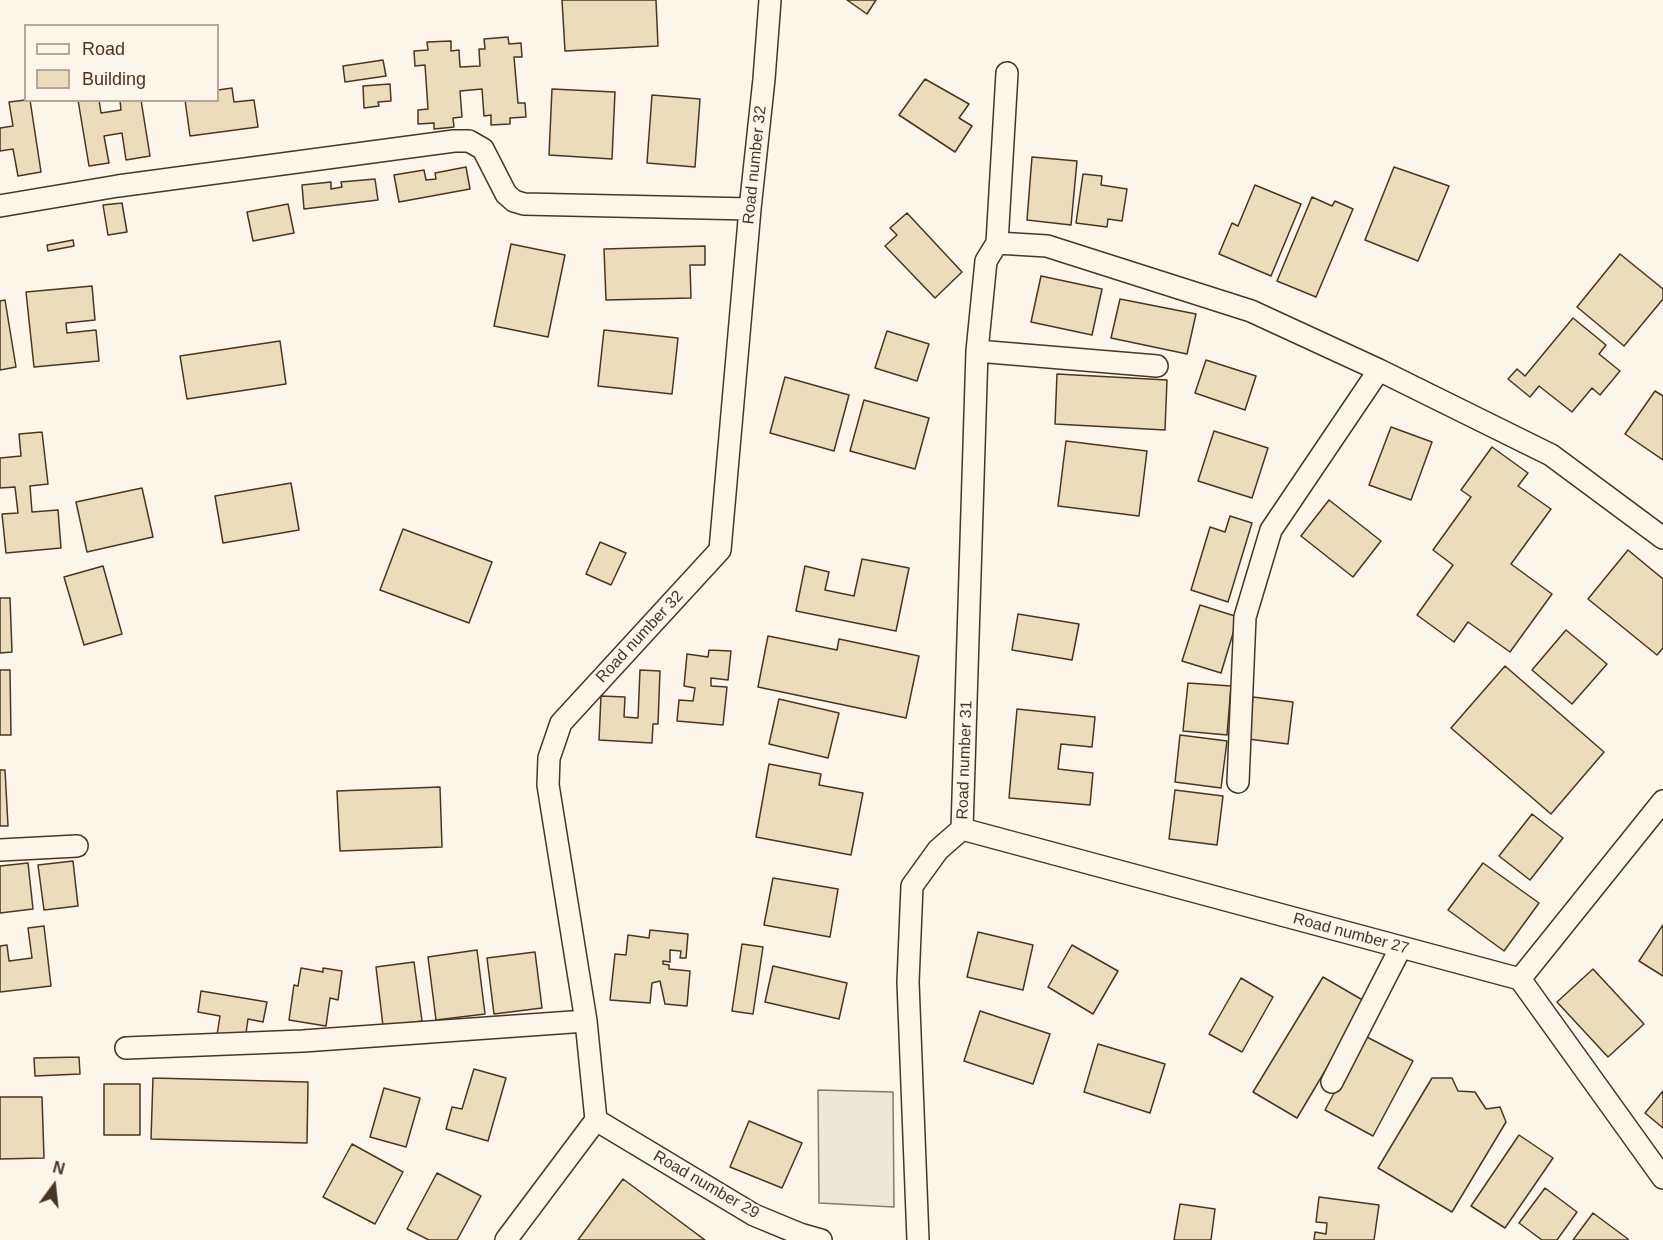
<!DOCTYPE html>
<html>
<head>
<meta charset="utf-8">
<style>
  body { margin:0 }
  #map { position:relative; width:1663px; height:1240px; overflow:hidden; background:#fbf6e9; font-family:Arial,sans-serif }
  canvas { display:block }
  .legend { position:absolute; left:24px; top:24px; width:195px; height:78px; box-sizing:border-box; background:#fbf6e9; border:2px solid #b4a999; margin:0; padding:8px 10px; list-style:none; font-size:18px; color:#4a3520 }
  .legend li { display:flex; align-items:center; gap:12px; height:30px }
  .legend b { width:30px; border:2px solid #b4a999 }
  .north { position:absolute; left:24px; top:1156px; width:60px; height:60px; -webkit-text-stroke:4px #fbf6e9; paint-order:stroke; rotate:15deg; font-size:16px; font-weight:700; line-height:24px; text-align:center; color:#4a3520 }
  .north::after { content:''; display:block; margin:auto; width:21px; height:27px; background:#4a3520; clip-path:polygon(50% 0,100% 100%,50% 72%,0 100%) }
</style>
</head>
<body>
<div id="map">
<canvas width="1663" height="1240"></canvas>
<ul class="legend">
<li><b style="height:8px;background:#fbf6e9"></b>Road</li>
<li><b style="height:16px;background:#ecdcbc"></b>Building</li>
</ul>
<div class="north">N</div>
</div>
<script>
const context = document.querySelector('canvas').getContext('2d');
context.lineJoin = 'round';
function fill(path, color) { context.fillStyle = color; context.fill(path, 'evenodd'); }
const toPath = rows => new Path2D(rows.map(r => 'M' + r).join(''));
function strokePath(path, color, width, dash) { context.strokeStyle = color; context.lineWidth = width; context.lineCap = dash ? 'butt' : 'round'; context.setLineDash(dash || []); context.stroke(path); }
function drawText(font, color, halo, rows, align = 'center') {
  context.font = font + ' Arial,sans-serif'; context.lineWidth = 4.5; context.setLineDash([]); context.textBaseline = 'middle'; context.strokeStyle = halo; context.fillStyle = color; for (const [text, x, y, turn = 0] of rows) {
    context.save(); context.translate(x, y); context.rotate((+turn || 0) * Math.PI / 180); context.textAlign = isNaN(turn) ? turn : align; if (halo) context.strokeText(text, 0, 0); context.fillText(text, 0, 0); context.restore();
  }
}
const parking = toPath([
  [818,1090,893,1092,894,1207,819,1203,818,1090]
]);
fill(parking, '#ede7d9');
strokePath(parking, '#887966', 1.5);
const building = toPath([
  [562,0,656,0,658,46,565,51,562,0],
  [847,0,876,0,867,14,847,0],
  [508,37,509,44,521,43,522,57,514,57,518,103,525,103,526,117,510,118,510,124,491,125,491,115,484,116,482,89,460,91,462,117,453,118,454,127,434,129,434,123,418,124,418,110,428,109,425,65,415,66,414,51,428,50,427,42,451,41,451,51,459,50,460,67,480,66,479,49,485,49,484,39,508,37],
  [383,60,386,76,345,82,343,66,383,60],
  [925,79,969,104,959,118,972,126,955,152,899,115,925,79],
  [390,84,391,101,378,102,379,106,364,108,363,86,390,84],
  [232,88,234,102,254,100,258,127,190,136,185,100,218,100,218,90,232,88],
  [552,89,615,92,612,159,549,155,552,89],
  [652,95,700,99,695,167,647,163,652,95],
  [26,100,30,100,41,172,18,176,13,149,0,151,0,128,13,126,9,102,26,100],
  [78,100,99,100,101,113,121,110,120,100,141,100,150,156,126,160,122,133,104,136,109,163,89,166,78,100],
  [1032,157,1077,161,1071,225,1027,220,1032,157],
  [466,167,470,189,399,202,394,175,424,170,426,180,436,179,435,173,466,167],
  [1394,167,1449,186,1418,261,1365,240,1394,167],
  [1083,174,1102,176,1101,185,1127,189,1122,221,1108,219,1107,227,1076,223,1083,174],
  [375,179,378,200,304,209,302,185,331,182,331,189,342,187,341,182,375,179],
  [1255,185,1301,204,1271,276,1219,254,1232,223,1238,226,1255,185],
  [1312,197,1332,206,1335,201,1353,209,1316,297,1277,281,1312,197],
  [122,203,127,232,108,235,103,205,122,203],
  [288,204,294,233,253,241,247,212,288,204],
  [907,213,962,272,935,298,885,246,897,235,890,228,907,213],
  [73,240,74,246,48,251,47,245,73,240],
  [511,244,565,255,548,337,494,326,511,244],
  [705,246,705,265,690,265,691,298,606,300,604,249,705,246],
  [1620,254,1663,289,1663,299,1624,346,1577,307,1620,254],
  [1041,276,1102,289,1092,335,1031,322,1041,276],
  [92,286,95,320,66,323,67,333,96,330,99,361,34,367,26,292,92,286],
  [1120,299,1196,314,1187,354,1111,338,1120,299],
  [5,300,16,367,0,370,0,301,5,300],
  [1573,318,1606,345,1599,354,1620,371,1600,395,1592,388,1572,412,1539,386,1530,397,1508,379,1517,369,1525,376,1573,318],
  [604,330,678,338,672,394,598,386,604,330],
  [887,331,929,344,917,381,875,368,887,331],
  [280,341,286,384,187,399,180,356,280,341],
  [1206,360,1256,376,1245,410,1195,393,1206,360],
  [1057,374,1167,380,1165,430,1055,424,1057,374],
  [785,377,849,395,834,451,770,433,785,377],
  [1655,391,1663,396,1663,460,1625,434,1655,391],
  [864,400,929,418,915,469,850,451,864,400],
  [1391,427,1432,442,1411,500,1369,485,1391,427],
  [1214,431,1268,448,1252,498,1198,481,1214,431],
  [42,432,48,484,30,486,32,512,58,510,61,548,6,553,2,514,18,513,15,487,0,488,0,458,21,456,19,434,42,432],
  [1066,441,1147,451,1139,516,1058,506,1066,441],
  [1492,447,1528,473,1518,486,1551,509,1511,564,1552,594,1510,652,1468,622,1454,642,1417,615,1453,565,1433,550,1471,497,1461,490,1492,447],
  [291,483,299,530,223,543,215,496,291,483],
  [142,488,153,537,87,552,76,502,142,488],
  [1329,500,1381,541,1353,577,1301,536,1329,500],
  [1230,516,1252,523,1228,602,1191,590,1210,527,1225,532,1230,516],
  [403,529,492,562,469,623,380,590,403,529],
  [600,542,626,553,611,585,586,574,600,542],
  [1628,550,1663,579,1663,648,1657,655,1588,599,1628,550],
  [862,559,909,568,896,631,796,611,805,566,829,572,825,590,854,596,862,559],
  [103,566,122,634,84,645,64,577,103,566],
  [0,598,10,598,12,652,0,653,0,598],
  [1200,605,1238,617,1221,673,1182,661,1200,605],
  [1018,614,1079,624,1072,660,1012,650,1018,614],
  [1566,630,1607,664,1572,704,1532,670,1566,630],
  [768,636,837,650,839,639,919,656,906,718,758,687,768,636],
  [709,650,731,651,728,680,711,678,711,686,727,687,723,725,677,721,679,700,693,701,695,688,684,686,687,654,708,657,709,650],
  [1505,666,1604,752,1551,814,1451,728,1505,666],
  [0,670,10,670,11,735,0,735,0,670],
  [640,670,660,671,658,724,653,724,652,743,599,740,601,696,625,697,624,717,638,718,640,670],
  [1188,683,1231,686,1227,735,1183,731,1188,683],
  [1253,697,1293,702,1288,744,1248,739,1253,697],
  [779,699,839,713,828,758,769,744,779,699],
  [1017,709,1095,717,1092,747,1061,744,1058,769,1093,773,1090,805,1009,798,1017,709],
  [1180,735,1227,741,1221,788,1175,782,1180,735],
  [769,764,821,774,819,785,863,793,851,855,756,837,769,764],
  [0,770,5,770,8,826,0,826,0,770],
  [440,787,442,847,340,851,337,791,440,787],
  [1175,790,1223,796,1217,845,1169,839,1175,790],
  [1532,814,1563,838,1530,880,1499,856,1532,814],
  [73,861,78,906,44,910,38,865,73,861],
  [28,863,33,909,0,913,0,866,28,863],
  [1483,863,1539,903,1504,951,1448,910,1483,863],
  [773,878,838,889,830,937,764,925,773,878],
  [1663,925,1663,976,1639,961,1663,925],
  [44,926,51,986,0,992,0,946,7,945,9,961,32,958,28,928,44,926],
  [650,930,688,934,686,958,680,958,681,951,670,950,670,962,663,961,663,964,669,965,669,969,690,971,687,1006,665,1004,660,981,652,983,650,1003,610,1000,615,954,626,955,628,935,649,938,650,930],
  [978,932,1033,945,1023,990,967,977,978,932],
  [742,944,763,947,753,1014,732,1011,742,944],
  [1072,945,1118,971,1093,1014,1048,987,1072,945],
  [477,950,485,1014,436,1020,428,957,477,950],
  [535,952,542,1008,494,1014,487,958,535,952],
  [414,962,422,1021,383,1026,376,967,414,962],
  [773,966,847,983,839,1019,765,1002,773,966],
  [301,968,323,972,323,968,342,971,338,1000,330,998,326,1026,289,1020,294,985,298,986,301,968],
  [1593,969,1644,1024,1608,1057,1557,1002,1593,969],
  [1323,977,1366,1002,1297,1118,1253,1092,1323,977],
  [1241,978,1273,997,1242,1052,1209,1034,1241,978],
  [201,991,267,1002,263,1022,248,1019,245,1040,217,1035,220,1016,198,1012,201,991],
  [980,1011,1050,1034,1033,1084,964,1061,980,1011],
  [1365,1036,1413,1061,1373,1136,1325,1110,1365,1036],
  [1098,1044,1165,1064,1150,1113,1084,1092,1098,1044],
  [79,1057,80,1074,35,1076,34,1058,79,1057],
  [474,1069,506,1078,488,1141,446,1129,452,1107,462,1109,474,1069],
  [153,1078,308,1082,307,1143,151,1139,153,1078],
  [1432,1078,1452,1078,1458,1091,1475,1092,1486,1109,1500,1107,1506,1122,1452,1212,1378,1168,1432,1078],
  [104,1084,140,1084,140,1135,104,1135,104,1084],
  [384,1088,420,1098,406,1147,370,1137,384,1088],
  [1663,1091,1663,1128,1645,1113,1663,1091],
  [0,1097,42,1097,44,1158,0,1159,0,1097],
  [749,1121,802,1143,782,1188,730,1167,749,1121],
  [1519,1135,1553,1158,1505,1228,1471,1206,1519,1135],
  [352,1144,403,1172,375,1224,323,1197,352,1144],
  [437,1173,481,1196,457,1240,429,1240,407,1229,437,1173],
  [623,1179,705,1240,578,1240,623,1179],
  [1545,1188,1577,1212,1557,1240,1542,1240,1519,1223,1545,1188],
  [1319,1197,1379,1205,1374,1240,1314,1240,1315,1232,1326,1234,1327,1223,1316,1222,1319,1197],
  [1180,1204,1215,1209,1211,1240,1174,1240,1180,1204],
  [1593,1213,1628,1239,1628,1240,1573,1240,1593,1213]
]);
fill(building, '#ecdcbc');
strokePath(building, '#4a3520', 1.5);
const street = toPath([
  [0,206,118,186,454,141,469,141,483,149,506,194,514,201,524,204,750,209],
  [997,243,1007,73],
  [977,351,1157,366],
  [1238,782,1245,617,1271,530,1379,370],
  [962,829,1520,979,1663,801],
  [0,850,77,846],
  [1520,979,1663,1178],
  [126,1048,303,1041,586,1021],
  [1332,1082,1401,947],
  [596,1120,754,1215,800,1234,821,1240],
  [506,1240,596,1120,586,1021,548,785,549,758,561,723,720,550,750,209,764,79,770,0],
  [918,1240,908,982,912,886,938,850,962,829,977,351,986,261,997,243,1047,246,1251,311,1379,370,1551,455,1663,538]
]);
strokePath(street, '#4a3520', 24);
strokePath(street, '#fbf6e9', 21);
drawText('16px', '#4a3520', '#fbf6e9', [
  ["Road number 32",755,165,-84],
  ["Road number 32",640,637,-47],
  ["Road number 31",965,760,-88],
  ["Road number 27",1351,934,15],
  ["Road number 29",706,1185,30]
]);
</script>
</body>
</html>
